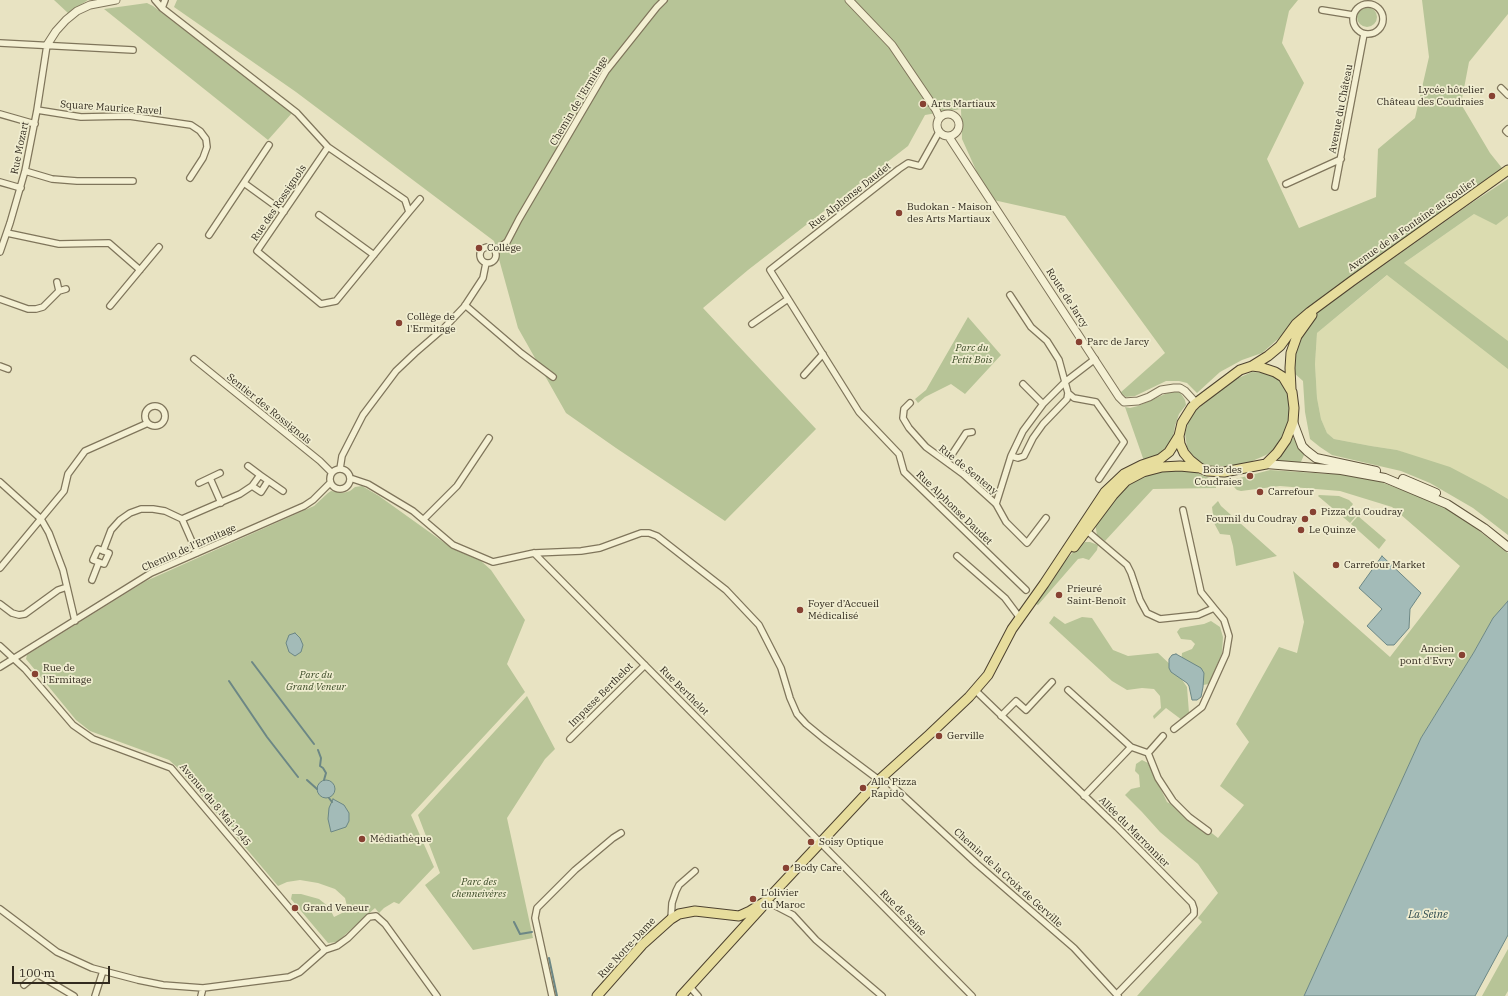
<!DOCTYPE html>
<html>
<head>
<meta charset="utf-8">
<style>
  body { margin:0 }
  #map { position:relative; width:1508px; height:996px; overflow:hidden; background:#e8e3c2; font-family:"IBM Plex Serif",serif }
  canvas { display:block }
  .scale { position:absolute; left:12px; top:966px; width:98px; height:18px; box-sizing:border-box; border:2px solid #312a1e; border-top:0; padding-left:5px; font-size:12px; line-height:14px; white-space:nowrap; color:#312a1e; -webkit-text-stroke:3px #f0edd0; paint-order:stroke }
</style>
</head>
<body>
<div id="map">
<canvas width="1508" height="996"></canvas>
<div class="scale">100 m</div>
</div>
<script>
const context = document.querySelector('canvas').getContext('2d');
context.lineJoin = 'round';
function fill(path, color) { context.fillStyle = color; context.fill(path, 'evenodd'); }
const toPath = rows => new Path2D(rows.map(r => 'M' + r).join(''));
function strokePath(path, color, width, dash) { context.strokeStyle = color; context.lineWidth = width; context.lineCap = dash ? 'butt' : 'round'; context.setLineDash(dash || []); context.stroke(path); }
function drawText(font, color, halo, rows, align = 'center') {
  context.font = font + ' "IBM Plex Serif",serif'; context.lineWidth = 3.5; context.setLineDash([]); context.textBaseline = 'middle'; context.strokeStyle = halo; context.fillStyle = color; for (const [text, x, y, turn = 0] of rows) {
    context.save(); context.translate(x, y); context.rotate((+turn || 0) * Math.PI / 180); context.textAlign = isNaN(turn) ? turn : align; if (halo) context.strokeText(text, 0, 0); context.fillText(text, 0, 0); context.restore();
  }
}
fill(toPath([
  [1474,214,1496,224,1508,216,1508,499,1488,487,1397,450,1371,446,1334,439,1327,433,1321,419,1317,398,1315,364,1317,333,1390,273]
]), '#dbdcb0');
fill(toPath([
  [54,0,88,0,68,13],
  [177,0,1298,0,1289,11,1282,43,1304,83,1267,159,1299,228,1376,197,1378,149,1415,118,1429,57,1422,0,1508,0,1508,14,1469,62,1461,104,1490,153,1502,168,1348,278,1262,353,1242,360,1220,372,1197,393,1187,383,1179,381,1166,381,1135,396,1126,397,1120,393,1165,353,1065,216,989,199,962,139,961,109,925,115,908,146,748,270,703,308,816,429,725,521,616,448,566,413,518,328,494,241,296,92,174,7],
  [147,3,153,6,292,113,268,140,104,9],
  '1357 17a10 10 0 1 1 20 0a10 10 0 1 1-20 0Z',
  [1508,179,1508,216,1496,225,1474,214,1404,263,1508,341,1508,369,1387,275,1317,333,1315,364,1317,398,1321,419,1327,433,1334,439,1371,446,1397,450,1450,467,1488,487,1508,499,1508,535,1473,508,1430,483,1401,471,1332,455,1320,447,1310,439,1305,412,1303,381,1294,373,1293,357,1295,344,1315,314,1470,204],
  [968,317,1001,355,965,394,951,384,925,397,918,403,915,399,926,390],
  [1252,372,1266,373,1273,376,1279,380,1284,387,1288,395,1290,412,1287,428,1283,436,1273,450,1266,455,1250,462,1240,465,1219,467,1211,467,1204,465,1191,454,1187,447,1185,434,1189,419,1195,411,1234,380],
  [1172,391,1180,392,1185,400,1186,405,1179,414,1175,426,1172,443,1159,456,1144,461,1125,407,1130,408,1138,406],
  [1293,438,1294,438,1304,455,1300,464,1280,461,1278,459],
  [1161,468,1192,471,1212,479,1216,484,1216,488,1153,489,1105,541,1097,535,1095,523,1126,482],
  [1270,470,1329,474,1330,472,1381,482,1433,502,1447,509,1474,527,1508,553,1508,601,1493,618,1474,652,1421,738,1304,996,1137,996,1202,922,1198,918,1218,893,1198,864,1160,832,1142,812,1125,795,1131,789,1140,787,1139,775,1135,771,1136,764,1142,760,1148,763,1167,802,1189,815,1218,838,1244,805,1220,786,1249,742,1236,724,1279,647,1297,653,1304,622,1293,571,1390,657,1460,566,1392,507,1340,491,1280,486,1241,491,1237,490,1232,485,1232,480],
  [362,486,379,496,453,549,481,561,491,570,525,620,507,664,525,692,411,815,434,867,399,904,394,902,384,908,379,913,375,908,337,942,328,943,291,899,292,894,301,894,319,899,329,907,334,917,348,910,345,898,335,889,318,883,300,880,287,882,278,886,179,769,169,760,90,731,76,720,26,659,27,655,146,581,314,506,328,493,331,491,343,493,350,491,355,487],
  [1319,495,1339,496,1349,500,1353,504,1350,508,1357,515,1350,523,1318,496],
  [1218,501,1221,506,1277,556,1236,566,1233,546,1230,535,1220,534,1214,523,1212,507],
  [1358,516,1386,540,1379,549,1351,524],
  [1085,542,1090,542,1098,545,1097,550,1089,560,1083,558,1078,559,1038,605,1034,603,1055,573,1080,544],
  [1054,616,1065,624,1082,617,1092,618,1113,650,1128,656,1158,653,1174,668,1187,687,1189,713,1186,723,1166,708,1154,719,1153,716,1161,708,1160,696,1154,689,1142,688,1127,690,1112,681,1049,623],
  [1211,621,1220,627,1223,637,1222,653,1209,684,1203,685,1181,663,1182,653,1192,649,1195,644,1191,640,1181,639,1177,632,1180,628,1204,624],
  [527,696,555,749,545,759,507,818,533,938,473,950,425,885,440,873,418,815],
  [1508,949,1508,991,1505,996,1482,996]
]), '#b7c497');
const water = toPath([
  [1382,556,1421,593,1410,609,1409,628,1394,645,1387,645,1367,626,1382,609,1359,588,1382,556],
  [1508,601,1508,935,1475,996,1304,996,1421,738,1474,652,1493,618,1508,601],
  [295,633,300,638,303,645,301,652,295,656,289,652,286,643,289,635,295,633],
  [1176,654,1201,668,1204,673,1203,687,1201,697,1197,700,1192,700,1189,686,1187,683,1171,672,1169,668,1169,659,1172,655,1176,654],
  '317 789a9 9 0 1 1 18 0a9 9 0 1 1-18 0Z',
  [333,799,344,805,349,813,349,821,346,827,331,832,328,819,329,808,333,799]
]);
fill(water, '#a3bbb8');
strokePath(water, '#6c8785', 1);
strokePath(toPath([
  [252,662,314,744],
  [229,681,267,737,298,777],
  [318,750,321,758,320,766,323,768,326,773,324,780],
  [307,780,317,789],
  [329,798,332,802],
  [514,922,520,934,532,932],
  [549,958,557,996]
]), '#6c8785', 2);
const minor = toPath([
  [155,0,162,8,297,113,328,147,405,200,409,212,336,301,321,304,257,251,328,147],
  '1353 19a15 15 0 1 1 30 0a15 15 0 1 1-30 0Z',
  [162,8,165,0],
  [1322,10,1353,15],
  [0,43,133,50],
  [1501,88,1508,95],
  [37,110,81,117,129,116,191,125,200,131,206,139,207,147,203,158,190,178],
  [0,114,35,124],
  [1508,129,1506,131,1508,133],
  [939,132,920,166,908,163,899,169,770,270,859,412,899,454,904,472,1026,590],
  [25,171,52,179,77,181,133,181],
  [0,182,21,188],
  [244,183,284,212],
  [1286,184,1341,159],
  [1335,187,1364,34],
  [409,212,420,199],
  [319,215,374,255],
  [7,233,59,244,109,243,140,270],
  [209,235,269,145],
  '480 255a8 8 0 1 1 16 0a8 8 0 1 1-16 0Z',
  [495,251,507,242,519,219,606,71,657,7,664,0],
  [0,252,10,223,25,171,37,110,47,45],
  [57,282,59,291],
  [1010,295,1031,327,1047,341,1059,360,1068,393,1074,398,1096,402,1124,442,1099,479],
  [0,299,28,309,36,309,43,307,59,291,66,289],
  [465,305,521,353,553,377],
  [110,306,159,247],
  [752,324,788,299],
  [194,359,320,461,332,473],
  [0,366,8,369],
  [804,375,823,354],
  [1023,384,1043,404],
  [910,403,904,409,903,418,909,428,926,447,963,474,996,504,1006,522,1027,543,1046,518],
  '145 416a10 10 0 1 1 20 0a10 10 0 1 1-20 0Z',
  [1011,456,1018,458,1024,456,1033,438,1043,424,1067,399,1068,393],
  [947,462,966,433,972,432],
  [248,466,260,475],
  [340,469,342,456,363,415,396,371,415,353,444,328,464,307,483,278,486,263],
  '330 479a10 10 0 1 1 20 0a10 10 0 1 1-20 0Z',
  [210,478,221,503],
  [350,478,368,484,413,511,453,545,493,562,534,553,581,551,600,548,641,533,649,533,657,536,726,590,759,625,781,668,790,698,797,714,806,724,823,738,879,780],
  [268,481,261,492,252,486,260,475,283,491],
  [0,482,41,519,49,533,63,570,75,621],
  [199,483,220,473],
  [996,504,1011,456,1023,431,1043,404,1065,382,1095,359],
  [1183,510,1201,592,1214,608],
  [182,519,197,553],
  [424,519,457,486,489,438],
  [1087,531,1127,565,1131,573,1140,600,1147,613,1160,619,1198,615,1214,608,1224,620,1229,636,1226,654,1202,707,1174,729],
  [98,549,109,553,104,564,93,560,98,549],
  [103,551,111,530,120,520,130,513,141,509,153,509,165,511,182,519,240,494,252,486],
  [534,553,972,996],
  [957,556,1005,598,1020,618],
  [0,568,64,491,68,474,85,451,148,423],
  [92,580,99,562],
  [0,604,12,613,19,615,25,614,58,590,67,587],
  [0,646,25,669,73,725,93,739,171,768,325,950],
  [0,667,151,573,304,506,313,500,330,483],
  [975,690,1117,827,1192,903,1194,909,1194,914,1117,994],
  [1068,690,1131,747],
  [1001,716,1016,701,1026,710,1052,682],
  [570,739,645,665],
  [1148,753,1158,778,1173,801,1189,817,1208,831],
  [883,777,977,864,1074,948,1118,996],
  [1084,796,1131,747,1148,753,1163,736],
  [766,901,793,915,816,940,882,996],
  [0,909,57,952,92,968,138,980,163,985,203,988,289,977,300,972,325,950,337,946,348,938,369,917,376,916,385,924,437,996],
  [671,919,672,903,676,891,679,885,695,871],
  [24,985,37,974,74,996],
  [690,987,698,996],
  [95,996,103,971],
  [201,996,203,988],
  [552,996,535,918,537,908,575,870,613,838,621,833]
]);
const tertiary = toPath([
  [849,0,892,45,936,110,939,117],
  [47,45,56,31,66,20,77,11,90,5,116,0],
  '937 125a11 11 0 1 1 22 0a11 11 0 1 1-22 0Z',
  [949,137,1119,397,1124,402,1138,401,1149,397,1161,390,1174,388,1180,388,1185,391,1196,403]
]);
const secondary = toPath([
  [1293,422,1302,446,1307,451,1316,458,1376,471],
  [1266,464,1341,470,1385,478,1447,504,1484,528,1508,547],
  [1403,479,1436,493]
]);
const primary = toPath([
  [1252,366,1260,367,1275,372,1283,377,1292,392,1294,408,1293,422,1286,440,1277,453,1266,464,1224,472,1207,471,1200,468,1190,460,1184,453,1180,444,1179,436,1182,423,1192,407,1196,403,1240,370,1252,366],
  [1252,366,1268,356,1280,346,1296,324,1310,312,1352,281,1508,170],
  [1291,389,1290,368,1291,353,1297,336,1312,315],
  [1074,547,1113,495,1126,481,1143,472,1162,467,1180,466,1200,468],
  [597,996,642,945,671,919,679,914,695,911,739,916,750,911,766,901,879,780,930,734,969,697,988,675,1012,629,1044,584,1105,492,1124,474,1142,465,1160,459,1169,452,1179,436],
  [681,996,762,907]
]);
strokePath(minor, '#7f755b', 8);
strokePath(tertiary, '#7f755b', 9);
strokePath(secondary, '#61563e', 10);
strokePath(primary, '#4d422f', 11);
strokePath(minor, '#f4f0d3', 5.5);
strokePath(tertiary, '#f4f0d3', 7);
strokePath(secondary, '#f4f0d3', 8);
strokePath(primary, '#e7dd9d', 9);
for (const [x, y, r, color] of [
  [1492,96,4,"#874132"],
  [923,104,4,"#874132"],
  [899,213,4,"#874132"],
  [479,248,4,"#874132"],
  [399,323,4,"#874132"],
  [1079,342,4,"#874132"],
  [1250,476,4,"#874132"],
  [1260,492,4,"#874132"],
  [1313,512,4,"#874132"],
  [1305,519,4,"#874132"],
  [1301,530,4,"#874132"],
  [1336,565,4,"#874132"],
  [1059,595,4,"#874132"],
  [800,610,4,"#874132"],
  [1462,655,4,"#874132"],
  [35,674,4,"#874132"],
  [939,736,4,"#874132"],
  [863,788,4,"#874132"],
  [362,839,4,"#874132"],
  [811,842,4,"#874132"],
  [786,868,4,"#874132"],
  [753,899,4,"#874132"],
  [295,908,4,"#874132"]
]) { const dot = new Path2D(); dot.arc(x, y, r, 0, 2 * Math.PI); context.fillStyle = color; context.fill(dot); strokePath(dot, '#f0edd0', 1.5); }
drawText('10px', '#312a1e', '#f0edd0', [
  ["Lycée hôtelier",1484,90,"right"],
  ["Château des Coudraies",1484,102,"right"],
  ["Arts Martiaux",931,104],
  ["Budokan - Maison",907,207],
  ["des Arts Martiaux",907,219],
  ["Collège",487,248],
  ["Collège de",407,317],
  ["l'Ermitage",407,329],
  ["Parc de Jarcy",1087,342],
  ["Bois des",1242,470,"right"],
  ["Coudraies",1242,482,"right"],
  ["Carrefour",1268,492],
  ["Pizza du Coudray",1321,512],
  ["Fournil du Coudray",1297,519,"right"],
  ["Le Quinze",1309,530],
  ["Carrefour Market",1344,565],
  ["Prieuré",1067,589],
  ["Saint-Benoît",1067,601],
  ["Foyer d’Accueil",808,604],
  ["Médicalisé",808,616],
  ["Ancien",1454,649,"right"],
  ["pont d'Evry",1454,661,"right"],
  ["Rue de",43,668],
  ["l'Ermitage",43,680],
  ["Gerville",947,736],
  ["Allo Pizza",871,782],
  ["Rapido",871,794],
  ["Médiathèque",370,839],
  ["Soisy Optique",819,842],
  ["Body Care",794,868],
  ["L'olivier",761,893],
  ["du Maroc",761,905],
  ["Grand Veneur",303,908]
], 'left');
drawText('10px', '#312a1e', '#f0edd0', [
  ["Chemin de l'Ermitage",579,101,-59],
  ["Square Maurice Ravel",111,108,4],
  ["Avenue du Château",1341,109,-79],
  ["Rue Mozart",20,148,-78],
  ["Rue Alphonse Daudet",850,196,-38],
  ["Rue des Rossignols",279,203,-56],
  ["Avenue de la Fontaine au Soulier",1412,225,-35],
  ["Route de Jarcy",1067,298,57],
  ["Sentier des Rossignols",269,409,39],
  ["Rue de Senteny",968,470,39],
  ["Rue Alphonse Daudet",954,508,44],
  ["Chemin de l'Ermitage",189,548,-24],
  ["Rue Berthelot",684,691,45],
  ["Impasse Berthelot",601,695,-45],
  ["Avenue du 8 Mai 1945",215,805,50],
  ["Allée du Marronnier",1134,832,45],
  ["Chemin de la Croix de Gerville",1008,878,42],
  ["Rue de Seine",903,913,45],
  ["Rue Notre-Dame",627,948,-47]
]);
drawText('italic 10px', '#3b4b27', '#f0edd0', [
  ["Parc du",972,348],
  ["Petit Bois",972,360],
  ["Parc du",316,675],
  ["Grand Veneur",316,687],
  ["Parc des",479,882],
  ["chenneivères",479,894]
]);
drawText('italic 11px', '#2e4b4f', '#f0edd0', [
  ["La Seine",1428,915]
]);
</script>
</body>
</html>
